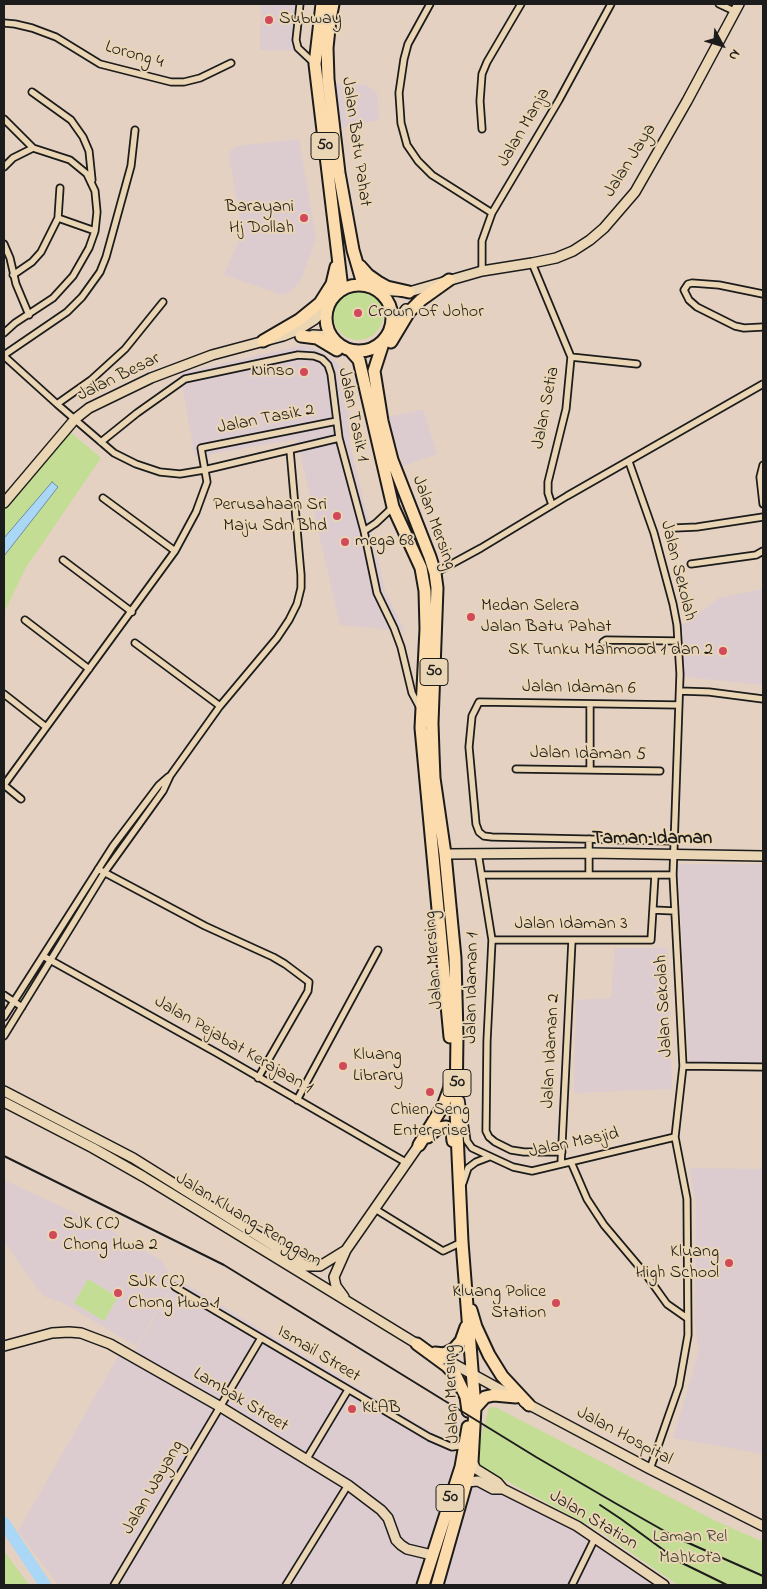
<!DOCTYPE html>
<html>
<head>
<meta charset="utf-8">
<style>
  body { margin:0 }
  #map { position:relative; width:767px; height:1589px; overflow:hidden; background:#e4d1c1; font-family:"Indie Flower",sans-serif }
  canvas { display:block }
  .frame { position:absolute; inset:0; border:5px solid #1c1c1c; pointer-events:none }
  .north { position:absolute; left:697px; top:20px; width:50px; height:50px; -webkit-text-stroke:4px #ead5b4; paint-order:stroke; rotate:129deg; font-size:14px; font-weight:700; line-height:20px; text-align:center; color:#1c1c1c }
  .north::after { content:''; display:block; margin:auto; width:18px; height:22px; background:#1c1c1c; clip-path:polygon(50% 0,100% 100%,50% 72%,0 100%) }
</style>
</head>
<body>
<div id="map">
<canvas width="767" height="1589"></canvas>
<div class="frame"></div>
<div class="north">N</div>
</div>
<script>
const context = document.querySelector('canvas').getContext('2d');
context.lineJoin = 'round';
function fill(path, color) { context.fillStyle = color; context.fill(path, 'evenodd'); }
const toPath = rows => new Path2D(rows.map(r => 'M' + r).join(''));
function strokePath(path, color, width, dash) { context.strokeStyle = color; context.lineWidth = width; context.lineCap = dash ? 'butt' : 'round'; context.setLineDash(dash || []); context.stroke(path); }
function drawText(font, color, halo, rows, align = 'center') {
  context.font = font + ' "Indie Flower",sans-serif'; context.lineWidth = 4; context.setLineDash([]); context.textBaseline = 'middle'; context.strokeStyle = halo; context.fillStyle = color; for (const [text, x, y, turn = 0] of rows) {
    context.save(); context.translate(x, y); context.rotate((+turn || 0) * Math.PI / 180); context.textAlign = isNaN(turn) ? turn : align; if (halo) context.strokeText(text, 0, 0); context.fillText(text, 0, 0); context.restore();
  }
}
fill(toPath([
  [261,4,297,4,293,51,260,50],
  [335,83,367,85,377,93,379,120,340,128],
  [299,139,316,239,301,280,290,292,282,295,224,275,239,239,241,226,229,157,231,149,238,146],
  [304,345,319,350,336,362,348,375,350,444,386,593,405,631,340,625,297,439,195,457,180,373],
  [423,409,437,454,403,466,388,417],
  [763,589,763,685,685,677,682,625,719,598],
  [678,864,763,864,763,1063,689,1062],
  [615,948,668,948,672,1089,574,1093,576,1000,611,998],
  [689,1168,763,1169,763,1454,673,1438,699,1351,695,1323,696,1202],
  [4,1180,107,1228,162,1261,174,1282,136,1346,63,1303,43,1296,4,1242],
  [177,1279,452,1444,458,1463,419,1585,58,1585,18,1531,124,1346,134,1352],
  [478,1484,505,1494,576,1530,656,1585,442,1585,470,1485]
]), '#dcccd0');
fill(toPath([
  '333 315a25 25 0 1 1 50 0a25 25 0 1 1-50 0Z',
  [68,430,101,458,25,569,4,613,4,508],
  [88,1279,118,1297,104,1321,74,1303],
  [495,1407,716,1521,763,1542,763,1585,678,1585,601,1532,479,1466,475,1458,489,1408],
  [4,1551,29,1585,4,1585]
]), '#c3dd94');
const water = toPath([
  [52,482,58,487,4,556,4,538,52,482]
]);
fill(water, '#aad7f6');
strokePath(water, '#718c9f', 1);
strokePath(toPath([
  [4,1523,45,1585]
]), '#aad7f6', 12);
const street = toPath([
  [300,4,296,40,298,48,315,64],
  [430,4,408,44,404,59,399,93,401,123,407,145,418,161,432,175,492,213],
  [719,4,734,11],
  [4,23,15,24,32,28,56,37,100,64,171,82,184,82,200,78,231,63],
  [32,92,71,120,83,137,89,151,92,180],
  [4,119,33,148,70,160,87,174,95,191,97,212,95,231,89,248,73,276,53,298,15,323,4,333],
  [482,129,480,101,482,74,487,62,521,4],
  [4,167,13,158,33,148],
  [58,218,95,231],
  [4,244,10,258,16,284,29,315],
  [532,263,571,357,566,409,548,482,548,493,552,505],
  [482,271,482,241,492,213,559,100,611,4],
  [13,275,32,262,41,252,58,218,60,188],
  [763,294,719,285,692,283,688,284,684,290,689,300,697,307,735,326,744,328,763,327],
  [4,355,67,312,82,297,100,272,106,257,131,166,135,130],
  [4,356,57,404,114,453,136,464,160,472,180,474,204,470,339,438],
  [571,357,637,364],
  [57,404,91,380,125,349,163,302],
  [101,442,137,413,185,379,298,355,314,356,322,359,328,365,331,374,339,438,364,531,377,593,394,628,401,647,412,693,420,708],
  [629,462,654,533,673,604,677,625,680,674,673,875,683,1066,675,1137,687,1199,688,1335,679,1386,650,1469],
  [763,465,760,477,763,504],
  [103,498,175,551],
  [675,528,697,527,763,517],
  [364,531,376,523,393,507],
  [63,560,132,612],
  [691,564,756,555,763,551],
  [435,573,481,548,567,496,763,384],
  [25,620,89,669],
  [603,642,606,640,678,641],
  [135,643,220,706],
  [680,691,709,692,763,699],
  [4,694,46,727],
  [516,769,660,771],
  [590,770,590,705],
  [4,785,175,551,196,512,207,482,201,448,337,421],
  [4,785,21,799],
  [589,839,589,875],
  [674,841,492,837,484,836,479,832,476,824,469,747,472,716,479,702,679,705],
  [478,853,492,940,487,1041,486,1131,489,1137,495,1142,511,1150,524,1152,562,1152],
  [98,869,205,926,273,957,285,964,309,982,308,991,258,1078],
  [483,875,673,875],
  [653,910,675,911],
  [492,940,651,940,655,875],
  [43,956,217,1053,407,1163],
  [4,995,22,1007],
  [4,1017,113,846,159,785,168,777],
  [4,1036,104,873,163,791,170,776,220,706,277,638,289,620,297,604,301,588,301,575,290,450],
  [683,1066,763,1067],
  [297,1100,378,950],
  [461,1100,467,1141,472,1148,513,1167,532,1171,675,1137],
  [571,1162,587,1199,604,1225,647,1276,667,1304,687,1318],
  [561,1164,572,940],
  [463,1183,468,1168,476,1162,489,1157],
  [375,1209,443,1251,462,1242],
  [175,1287,429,1437,452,1447,459,1446,464,1442],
  [306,1460,348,1390],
  [114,1585,261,1338],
  [286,1585,348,1485],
  [572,1585,595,1538]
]);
const secondary = toPath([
  [379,290,409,292,482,271,532,263,556,258,573,251,590,240,604,228,635,192,687,101,739,4],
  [390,330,406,309],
  [313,335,331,336],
  [4,503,75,419,89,408,151,378,212,355,283,336,298,330,314,320,327,307],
  [445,854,589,853,763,856],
  [4,1091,133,1158,306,1266,320,1266,346,1250],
  [4,1102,93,1148,144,1177,422,1347],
  [344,1297,336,1286,334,1277,346,1250,419,1145],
  [4,1346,52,1333,69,1332,81,1333,110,1344,219,1406,348,1485,381,1510,388,1518,396,1540,401,1545,407,1549,432,1555],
  [443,1358,512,1396],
  [524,1402,650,1469,763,1526],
  [472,1462,476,1469,497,1482,503,1489],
  [466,1482,478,1481,493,1489,503,1489,577,1526,664,1585]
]);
const highway = toPath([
  [322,4,315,64,342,289],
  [333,4,330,19,327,48,328,79,339,173,353,250,363,284],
  [360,266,368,275,378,282,387,287,409,292],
  '326 318a33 33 0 1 1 66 0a33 33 0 1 1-66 0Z',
  [301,336,317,338,337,350],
  [384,340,374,371,382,421,392,460,430,557,435,573,437,588,432,723,433,753,434,778,445,854,455,958,457,1035,456,1111,462,1242,475,1408,472,1462,437,1585],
  [263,341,299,320,320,303,332,284,336,267],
  [391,342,409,312,421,300,449,280],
  [350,350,359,360,393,507,421,568,425,591,426,629,421,728,450,1037],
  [428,1137,438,1128,446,1127,452,1132,453,1141],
  [419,1145,443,1106,450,1087,451,1077],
  [471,1310,476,1327,489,1355,502,1376,529,1405],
  [417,1344,447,1366,456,1376,466,1397,468,1411],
  [435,1353,444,1354,454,1349,461,1341,466,1327],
  [475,1408,485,1397,494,1395,516,1397],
  [423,1585,461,1467,468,1427]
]);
strokePath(street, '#1c1c1c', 9);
strokePath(secondary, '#1c1c1c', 12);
strokePath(highway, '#1c1c1c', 15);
strokePath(street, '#ead5b4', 5.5);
strokePath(secondary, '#ead5b4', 9);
strokePath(highway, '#fcdcac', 11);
strokePath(toPath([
  [4,1156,224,1265,536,1457,615,1503,675,1537,763,1576],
  [600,1505,621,1519,680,1562,727,1585]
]), '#1c1c1c', 2);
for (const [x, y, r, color] of [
  [269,20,5,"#d1495b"],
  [304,218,5,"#d1495b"],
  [358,313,5,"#d1495b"],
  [304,372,5,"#d1495b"],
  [337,516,5,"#d1495b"],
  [345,542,5,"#d1495b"],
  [471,617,5,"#d1495b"],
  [723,651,5,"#d1495b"],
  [343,1066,5,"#d1495b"],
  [430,1092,5,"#d1495b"],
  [53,1235,5,"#d1495b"],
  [729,1263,5,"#d1495b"],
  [118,1293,5,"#d1495b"],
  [556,1303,5,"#d1495b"],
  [352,1409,5,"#d1495b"]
]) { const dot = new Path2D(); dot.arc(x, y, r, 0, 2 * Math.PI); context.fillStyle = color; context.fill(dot); strokePath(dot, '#ead5b4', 2); }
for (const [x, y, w] of [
  [325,146,28],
  [434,672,28],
  [457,1083,28],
  [450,1498,28]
]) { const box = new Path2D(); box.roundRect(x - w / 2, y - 13.5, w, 27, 4); context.fillStyle = '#ead5b4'; context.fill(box); strokePath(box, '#1c1c1c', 1); }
drawText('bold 16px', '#1c1c1c', null, [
  ["50",325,146],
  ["50",434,672],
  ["50",457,1083],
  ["50",450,1498]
]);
drawText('18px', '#1c1c1c', '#ead5b4', [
  ["Subway",279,20],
  ["Barayani",294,208,"right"],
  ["Hj Dollah",294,229,"right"],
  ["Crown Of Johor",368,313],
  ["Ninso",294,372,"right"],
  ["Perusahaan Sri",327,506,"right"],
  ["Maju Sdn Bhd",327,527,"right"],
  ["mega 68",355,542],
  ["Medan Selera",481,607],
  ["Jalan Batu Pahat",481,628],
  ["SK Tunku Mahmood 1 dan 2",713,651,"right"],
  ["Kluang",353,1056],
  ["Library",353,1077],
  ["Chien Seng",430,1111,"center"],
  ["Enterprise",430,1132,"center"],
  ["SJK (C)",63,1225],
  ["Chong Hwa 2",63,1246],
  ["Kluang",719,1253,"right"],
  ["High School",719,1274,"right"],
  ["SJK (C)",128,1283],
  ["Chong Hwa 1",128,1304],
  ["Kluang Police",546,1293,"right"],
  ["Station",546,1314,"right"],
  ["KLAB",362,1409]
], 'left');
drawText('18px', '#1c1c1c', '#ead5b4', [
  ["Lorong 4",134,56,16],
  ["Jalan Manja",525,128,-60],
  ["Jalan Batu Pahat",355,142,82],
  ["Jalan Jaya",631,161,-58],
  ["Jalan Besar",119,378,-26],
  ["Jalan Setia",547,408,-79],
  ["Jalan Tasik 1",352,415,78],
  ["Jalan Tasik 2",266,420,-11],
  ["Jalan Mersing",433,523,70],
  ["Jalan Sekolah",677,571,76],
  ["Jalan Idaman 6",579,689,1],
  ["Jalan Idaman 5",588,755,1],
  ["Jalan Idaman 3",571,925],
  ["Jalan Mersing",435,960,-94],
  ["Jalan Idaman 1",473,988,-89],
  ["Jalan Sekolah",665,1006,-93],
  ["Jalan Pejabat Kerajaan 1",233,1046,30],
  ["Jalan Idaman 2",552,1051,-87],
  ["Jalan Masjid",574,1144,-12],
  ["Jalan Kluang-Renggam",248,1221,31],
  ["Ismail Street",318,1355,31],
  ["Jalan Mersing",453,1394,-92],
  ["Lambak Street",240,1401,31],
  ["Jalan Hospital",624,1437,28],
  ["Jalan Wayang",154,1488,-60],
  ["Jalan Station",593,1521,31]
]);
drawText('18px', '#3d4334', '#ead5b4', [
  ["Laman Rel",690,1538],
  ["Mahkota",690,1559]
]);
drawText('bold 19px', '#1c1c1c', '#ead5b4', [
  ["Taman Idaman",652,840]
]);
</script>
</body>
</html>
